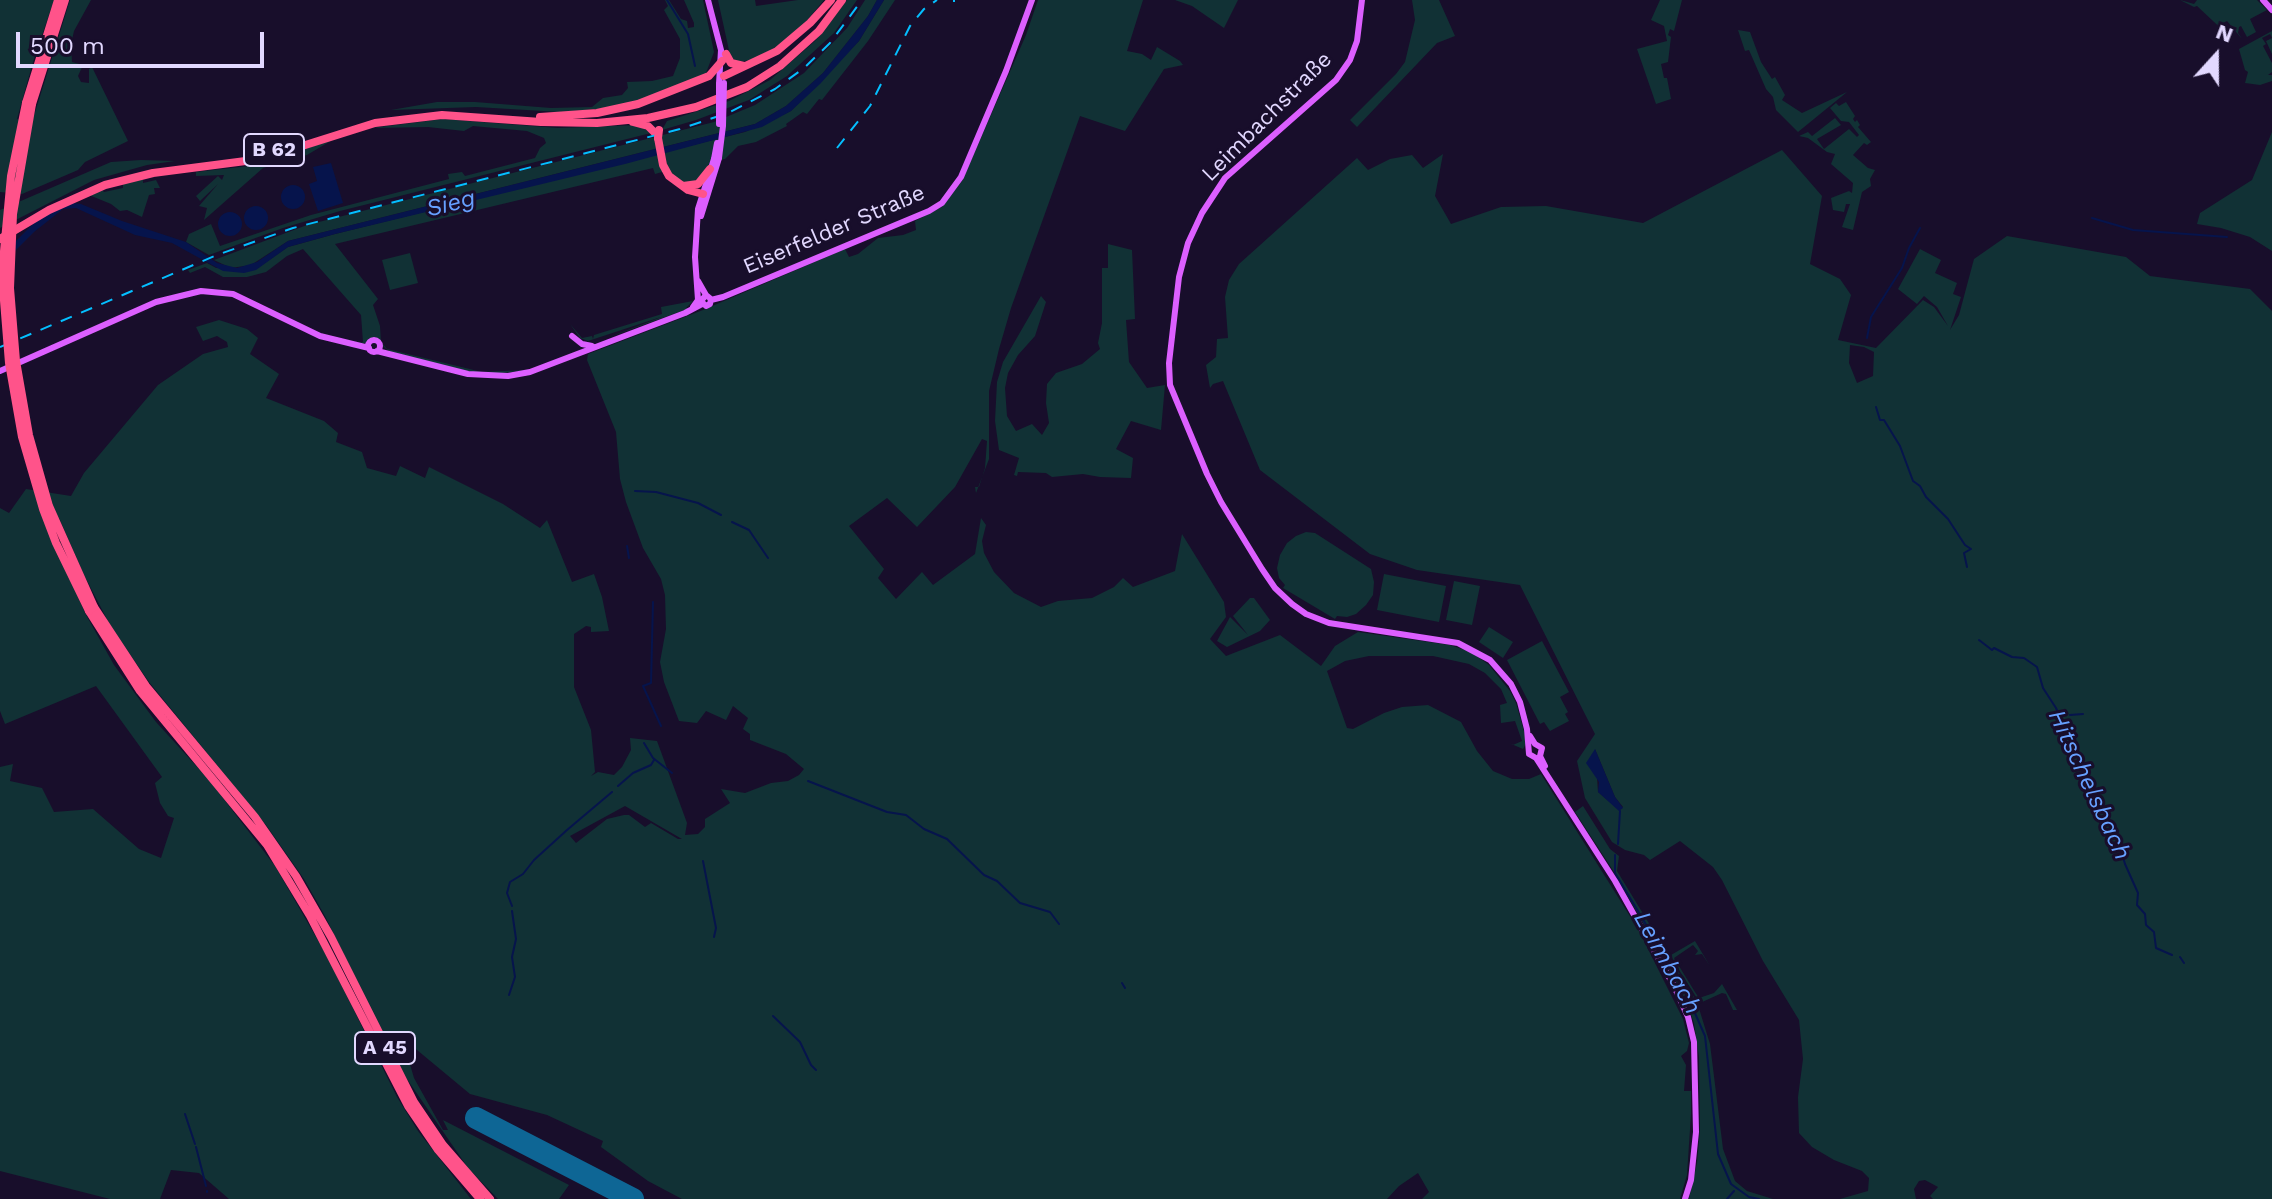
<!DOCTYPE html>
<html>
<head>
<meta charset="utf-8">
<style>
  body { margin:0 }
  #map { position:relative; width:2272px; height:1199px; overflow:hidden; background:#180e2b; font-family:"Work Sans",sans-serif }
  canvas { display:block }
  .north { position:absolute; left:2176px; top:16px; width:80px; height:80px; -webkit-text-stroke:6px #180e2b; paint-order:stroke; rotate:21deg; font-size:22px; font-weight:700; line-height:32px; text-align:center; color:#e2d8ff }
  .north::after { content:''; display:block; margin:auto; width:28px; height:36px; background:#e2d8ff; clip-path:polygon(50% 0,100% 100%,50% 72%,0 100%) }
  .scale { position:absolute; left:16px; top:32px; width:248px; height:36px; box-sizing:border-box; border:4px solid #e2d8ff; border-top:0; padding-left:10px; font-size:24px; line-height:28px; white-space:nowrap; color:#e2d8ff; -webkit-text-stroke:6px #180e2b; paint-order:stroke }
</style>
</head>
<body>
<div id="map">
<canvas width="2272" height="1199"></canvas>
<div class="north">N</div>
<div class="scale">500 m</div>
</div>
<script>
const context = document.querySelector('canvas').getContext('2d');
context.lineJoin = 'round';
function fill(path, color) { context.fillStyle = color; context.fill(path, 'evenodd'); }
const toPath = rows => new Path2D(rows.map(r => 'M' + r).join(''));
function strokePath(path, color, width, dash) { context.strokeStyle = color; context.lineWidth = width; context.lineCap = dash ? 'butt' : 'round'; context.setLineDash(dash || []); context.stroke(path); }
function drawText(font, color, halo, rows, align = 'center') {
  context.font = font + ' "Work Sans",sans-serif'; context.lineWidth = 6; context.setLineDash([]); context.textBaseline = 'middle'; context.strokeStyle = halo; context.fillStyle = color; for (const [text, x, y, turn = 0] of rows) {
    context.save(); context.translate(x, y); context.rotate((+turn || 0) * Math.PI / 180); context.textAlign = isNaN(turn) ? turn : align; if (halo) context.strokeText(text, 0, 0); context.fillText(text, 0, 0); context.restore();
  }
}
fill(toPath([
  [0,0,54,0,33,62,17,119,32,122,70,0,91,0,74,31,71,44,72,62,83,65,78,76,81,82,89,83,89,69,92,67,128,141,85,162,78,170,22,194,0,192],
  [665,0,669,0,681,19,687,21,688,28,694,27,694,23,684,0,703,0,714,52,706,73,653,97,609,108,560,112,476,107,391,110,437,102,475,102,551,108,592,107,603,98,622,95,628,88,627,82,652,81,673,76,680,58,680,39,664,10,668,6],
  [718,0,755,0,756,6,798,0,824,0,803,25,778,46,752,60,736,62,730,55],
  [847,0,857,0,834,33,787,76,749,100,696,120,662,130,667,121,729,101,770,80,815,41],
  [865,0,877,0,868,16,823,73,786,106,755,124,288,241,251,265,231,268,214,260,307,225,714,122,755,105,804,73,847,28],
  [884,0,895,0,868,41,822,100,819,99,807,114,803,112,786,124,787,126,756,142,738,146,725,159,710,162,706,173,693,184,679,182,669,170,655,174,653,168,335,244,378,299,373,305,380,326,381,342,387,349,482,372,526,370,496,374,470,372,391,352,385,348,375,337,366,343,357,344,363,342,361,315,303,249,287,256,266,272,247,277,223,277,205,267,190,273,188,270,207,263,216,268,256,269,288,247,335,234,745,132,791,111,859,41],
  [1038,0,1143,0,1127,51,1142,54,1151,60,1157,47,1180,61,1183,65,1164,69,1125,131,1080,116,1011,308,999,349,989,391,989,459,976,493,975,487,979,487,985,468,987,441,982,439,955,487,917,527,887,498,849,526,884,569,878,578,896,599,922,572,933,585,975,554,981,518,986,525,982,541,984,553,994,572,1014,593,1041,607,1058,601,1092,598,1114,587,1123,578,1133,587,1175,571,1182,534,1224,602,1226,617,1210,639,1226,656,1280,635,1321,666,1335,646,1358,632,1450,645,1471,652,1489,665,1510,691,1516,703,1527,742,1523,749,1509,743,1513,745,1522,741,1515,721,1501,723,1500,705,1507,703,1501,689,1485,673,1469,664,1433,656,1369,656,1345,661,1327,671,1347,728,1353,729,1384,713,1402,707,1428,705,1461,722,1477,751,1493,771,1512,779,1529,779,1541,774,1638,929,1683,1019,1689,1043,1687,1051,1681,1056,1686,1065,1684,1091,1691,1091,1691,1114,1687,1175,1680,1199,1422,1199,1429,1192,1418,1173,1399,1186,1387,1199,682,1199,648,1181,601,1147,603,1141,547,1115,470,1094,411,1045,407,1054,414,1078,443,1130,448,1130,443,1120,569,1185,559,1199,498,1199,468,1168,398,1066,325,916,304,879,266,825,149,682,110,625,84,575,59,518,51,533,85,613,114,665,156,722,210,781,275,866,327,956,397,1097,418,1131,471,1199,229,1199,199,1173,171,1170,160,1199,110,1199,0,1171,0,767,13,764,10,781,42,788,54,812,93,809,139,849,161,858,174,818,168,816,160,803,155,783,162,777,96,686,5,724,0,711,0,508,9,513,26,489,71,496,84,473,158,385,203,354,228,347,227,342,217,336,203,341,196,327,219,320,247,329,258,338,250,354,279,374,266,398,324,421,338,433,336,442,362,452,367,468,396,476,400,466,425,478,429,467,503,504,540,528,547,520,572,582,594,574,602,597,609,631,591,632,591,627,586,626,574,634,574,687,591,730,595,772,591,776,598,772,614,775,622,767,631,750,630,738,657,741,687,823,685,835,698,834,705,827,705,819,730,803,721,789,745,793,771,783,788,781,799,775,804,769,786,754,750,740,750,734,743,729,748,718,733,706,726,720,706,711,697,723,679,721,664,682,660,662,666,629,665,595,661,579,643,548,626,502,620,479,616,432,587,360,588,354,703,310,845,249,849,257,858,254,878,238,903,235,916,230,915,221,943,206,962,181,1026,35],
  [625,806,682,839,678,839,651,823,645,827,629,815,624,815,607,819,576,843,570,836],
  [1175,0,1238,0,1224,28,1192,6],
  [1412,0,1439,0,1455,36,1437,43,1357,127,1350,120,1396,74,1405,62,1415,20],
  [1660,0,1682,0,1674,31,1670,29,1668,35,1671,37,1668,62,1661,64,1664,78,1667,78,1671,99,1656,104,1637,49,1667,41,1664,26,1651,20],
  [2180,0,2194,4,2197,0,2257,0,2267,10,2250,19,2256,32,2247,37,2241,26,2239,27,2238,33,2242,39,2227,21,2223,23,2232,38,2230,40,2229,36,2197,6,2194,7],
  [1738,30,1750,32,1761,62,1772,79,1775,77,1785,95,1782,100,1802,113,1847,92,1798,132,1776,110,1773,97,1766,89,1749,50,1745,51],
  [2272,31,2272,54,2266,41,2272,38,2270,34,2262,38,2266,44,2263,46,2272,63,2272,72,2268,75,2272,75,2272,81,2260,85,2245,83,2248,72,2245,70,2239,49],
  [1846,102,1855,116,1853,119,1855,122,1857,120,1860,125,1858,127,1871,142,1867,145,1864,143,1853,155,1868,168,1875,170,1870,179,1871,186,1862,192,1853,230,1842,227,1850,204,1846,204,1844,212,1833,210,1831,198,1849,191,1852,193,1853,183,1831,164,1835,154,1827,152,1808,138,1799,136,1808,132,1812,136,1835,118,1841,125,1817,139,1824,149,1849,129,1857,137,1859,135,1849,122,1841,121,1830,108,1836,103,1839,106],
  [443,119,558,128,638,125,651,133,340,211,283,228,209,255,186,242,189,234,211,224,220,246,311,215,449,179,448,174,462,172,465,176,535,158,540,148,546,143,544,138,527,131,473,126,464,131,428,127,372,128],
  [2272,132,2272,251,2250,237,2221,228,2197,224,2200,213,2252,180],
  [334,139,307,155,263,168,204,220,207,208,199,206,218,184,200,201,196,196,218,176,222,180,224,175,196,176,196,172,258,165],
  [1782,150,1822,196,1810,264,1840,279,1851,295,1838,340,1876,348,1923,300,1934,307,1948,326,1937,307,1924,296,1917,304,1898,289,1920,249,1941,260,1935,273,1957,283,1953,294,1961,297,1950,330,1959,315,1974,259,2007,236,2126,257,2150,276,2250,289,2272,311,2272,1199,1933,1199,1930,1196,1938,1187,1925,1180,1919,1181,1914,1189,1916,1199,1840,1199,1868,1191,1869,1178,1862,1171,1834,1160,1812,1147,1799,1133,1798,1097,1803,1059,1799,1020,1763,961,1722,880,1713,867,1680,841,1650,860,1644,855,1625,850,1612,842,1585,798,1577,761,1595,734,1520,585,1417,570,1370,554,1260,470,1223,381,1213,384,1210,388,1206,365,1216,357,1217,339,1228,338,1225,297,1229,280,1239,264,1357,158,1368,170,1390,159,1412,155,1423,168,1443,154,1435,196,1451,224,1501,207,1546,206,1643,223],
  [1850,345,1864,347,1874,352,1873,376,1857,383,1849,363],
  [1595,749,1615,797,1623,807,1619,810,1598,792],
  [141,160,175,161,147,165,94,180,0,228,0,210,111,162],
  [139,180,143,180,143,183,156,180,160,188,154,188,155,194,149,195,142,217,127,210,120,211,111,204,89,195,102,190,104,192,123,188,123,183],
  [1108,244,1132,250,1135,319,1126,320,1129,362,1147,388,1165,385,1161,430,1131,421,1116,449,1133,458,1131,478,1100,477,1083,474,1052,477,1046,473,1018,472,1017,476,1014,475,1019,458,999,450,995,421,997,382,1003,362,1041,296,1046,302,1035,336,1018,355,1008,373,1005,388,1007,416,1016,431,1032,424,1042,435,1049,423,1046,403,1047,384,1056,373,1082,364,1100,349,1098,343,1102,323,1102,268,1108,268],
  [410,253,418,283,390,290,382,260],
  [693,301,686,308,690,308,607,338,664,316,588,341,580,338,570,324,582,338,592,336,593,339,594,335,662,314,661,307],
  [1306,532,1315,533,1371,569,1374,582,1373,595,1366,605,1356,614,1347,617,1337,616,1335,619,1283,588,1285,585,1279,578,1277,568,1280,555,1287,543,1296,536],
  [1384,574,1446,586,1439,622,1377,610],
  [1454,581,1480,586,1472,625,1446,620],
  [1250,598,1254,598,1270,620,1260,631,1227,647,1217,641,1230,617,1248,635,1233,616],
  [1489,627,1513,642,1503,658,1479,642],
  [1542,641,1569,692,1560,697,1568,712,1565,714,1569,721,1550,731,1544,722,1540,724,1507,660],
  [1583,806,1610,849,1619,856,1617,871,1697,1002,1710,1044,1723,1149,1735,1181,1747,1191,1773,1199,1689,1199,1697,1163,1700,1130,1699,1057,1694,1023,1686,1001,1658,949,1614,872,1575,812],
  [1695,941,1710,966,1702,954,1695,955,1698,951,1693,945,1674,958,1695,992,1699,998,1714,993,1722,984,1737,1010,1733,1010,1726,994,1722,993,1700,1003,1674,962,1671,955]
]), '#113135');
fill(toPath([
  [877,0,884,0,859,41,820,84,791,111,762,127,625,164,335,234,288,247,256,270,244,273,223,271,172,243,135,235,76,208,63,209,34,232,0,266,0,257,36,221,66,202,81,204,122,221,186,242,217,263,237,268,257,262,288,241,755,124,786,106,823,73,868,16],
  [331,163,343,203,318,211,309,184,317,181,313,167],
  '281 197a12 12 0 1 1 24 0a12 12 0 1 1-24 0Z',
  '244 218a12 12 0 1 1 24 0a12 12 0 1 1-24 0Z',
  '218 224a12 12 0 1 1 24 0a12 12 0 1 1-24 0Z',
  [1595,749,1615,797,1623,808,1619,811,1598,792,1599,782,1586,763]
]), '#06144c');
strokePath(toPath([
  [667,0,688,34,695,66],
  [2092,218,2133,230,2227,237],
  [1867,338,1871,317,1902,268,1909,248,1920,228],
  [1876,407,1880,420,1884,420,1900,446,1913,481,1920,486,1926,497,1948,519,1965,545,1971,549,1964,553,1967,567],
  [635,491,656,492,698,503,721,515],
  [732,522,749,530,768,558],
  [627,546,629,558],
  [653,602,651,683,643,686,661,726],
  [1979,640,1992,650,1994,648,2012,657,2024,658,2037,667,2043,688,2056,708,2080,763,2117,836,2125,864,2138,893,2137,905,2145,914,2146,925,2154,932,2156,948,2172,955],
  [2070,715,2083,714],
  [644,743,653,758,672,773],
  [808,781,887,812,906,815,924,829,947,839,984,875,997,881,1020,903,1050,912,1059,924],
  [618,786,633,773,651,765,654,760],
  [1618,844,1620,811],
  [1615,855,1615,873,1683,986,1705,1036,1718,1154,1731,1184,1749,1197,1759,1199],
  [703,861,716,928,714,937],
  [512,906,507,893,510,882,523,874,534,860,567,830,612,792],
  [2180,957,2184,963],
  [1122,983,1125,988],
  [509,995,515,977,512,957,516,939,512,911],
  [773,1016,800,1042,811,1065,816,1070],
  [185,1114,195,1144],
  [196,1147,206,1186],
  [207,1191,207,1192],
  [1727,1199,1734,1191]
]), '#06144c', 2);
strokePath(toPath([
  [476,1118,633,1199]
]), '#0e6695', 22);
strokePath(toPath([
  [708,0,721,50,719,84],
  [1362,0,1357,41,1350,60,1336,80,1225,178,1202,213,1188,243,1179,277,1169,363,1170,385,1207,474,1221,502,1262,569,1275,588,1292,604,1306,614,1329,623,1458,643,1490,660,1511,684,1520,702,1527,729,1529,754,1536,758,1615,881,1674,986,1688,1017,1694,1042,1696,1132,1691,1180,1685,1199],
  [2263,0,2272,10],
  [701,216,719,158],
  [698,281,706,295,711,299,710,304,706,306,701,301,706,295],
  [711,300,723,297,929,211,942,203,961,177,1006,71,1032,0],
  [693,307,698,300,695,257,698,209,714,159],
  [572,336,582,344,592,346],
  '368 346a6 6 0 1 1 12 0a6 6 0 1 1-12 0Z',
  [377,351,468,374,508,376,530,372,685,313,702,304],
  [0,371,156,302,201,291,233,294,320,336,369,348],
  [1530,736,1535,744,1542,748,1540,756,1545,766]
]), '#dc5fff', 6);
strokePath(toPath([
  [726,54,731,63,744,66],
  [724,76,777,51,810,23,831,0],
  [26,103,58,0],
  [32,104,65,0],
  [540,117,597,113,638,104,709,76,722,61],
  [633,122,648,126,654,132],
  [658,138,663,165,669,176,688,190,703,194],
  [683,186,698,184,710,169],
  [0,239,49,210,105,185,153,173,261,159,375,123,442,115,541,122,597,123,648,118,696,107,747,87,780,66,819,31,842,0],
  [94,607,146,686,255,817,296,876,331,937,414,1102,443,1145,490,1199],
  [89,611,140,691,267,845,310,916,408,1106,438,1150,480,1199]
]), '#ff538a', 8);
strokePath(toPath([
  [954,2,954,0],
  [837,148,870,106,910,26,924,9,937,0],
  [0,347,217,255,293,228,680,129,728,113,775,89,804,68,830,43,862,0]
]), '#04bfff', 2, [12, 10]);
strokePath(toPath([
  [719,124,719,84],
  [719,158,723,126,724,83],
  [714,159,717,143]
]), '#dc5fff', 6);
strokePath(toPath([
  [26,103,11,176,4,251,3,288,9,363,22,437,43,509,56,543,89,611],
  [32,104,13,214,10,288,16,361,29,435,49,506,94,607],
  [658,138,659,130]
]), '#ff538a', 8);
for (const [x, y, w] of [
  [274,150,60],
  [385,1048,60]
]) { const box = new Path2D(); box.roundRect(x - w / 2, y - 16, w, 32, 6); context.fillStyle = '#180e2b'; context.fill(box); strokePath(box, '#e2d8ff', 2); }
drawText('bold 20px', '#e2d8ff', null, [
  ["B 62",274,150],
  ["A 45",385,1048]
]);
drawText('22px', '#e2d8ff', '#180e2b', [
  ["Leimbachstraße",1267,117,-45],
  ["Eiserfelder Straße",834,230,-23]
]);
drawText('italic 24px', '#66a0ff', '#180e2b', [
  ["Sieg",451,204,-14],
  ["Hitschelsbach",2089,785,65],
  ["Leimbach",1667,963,61]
]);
</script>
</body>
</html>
